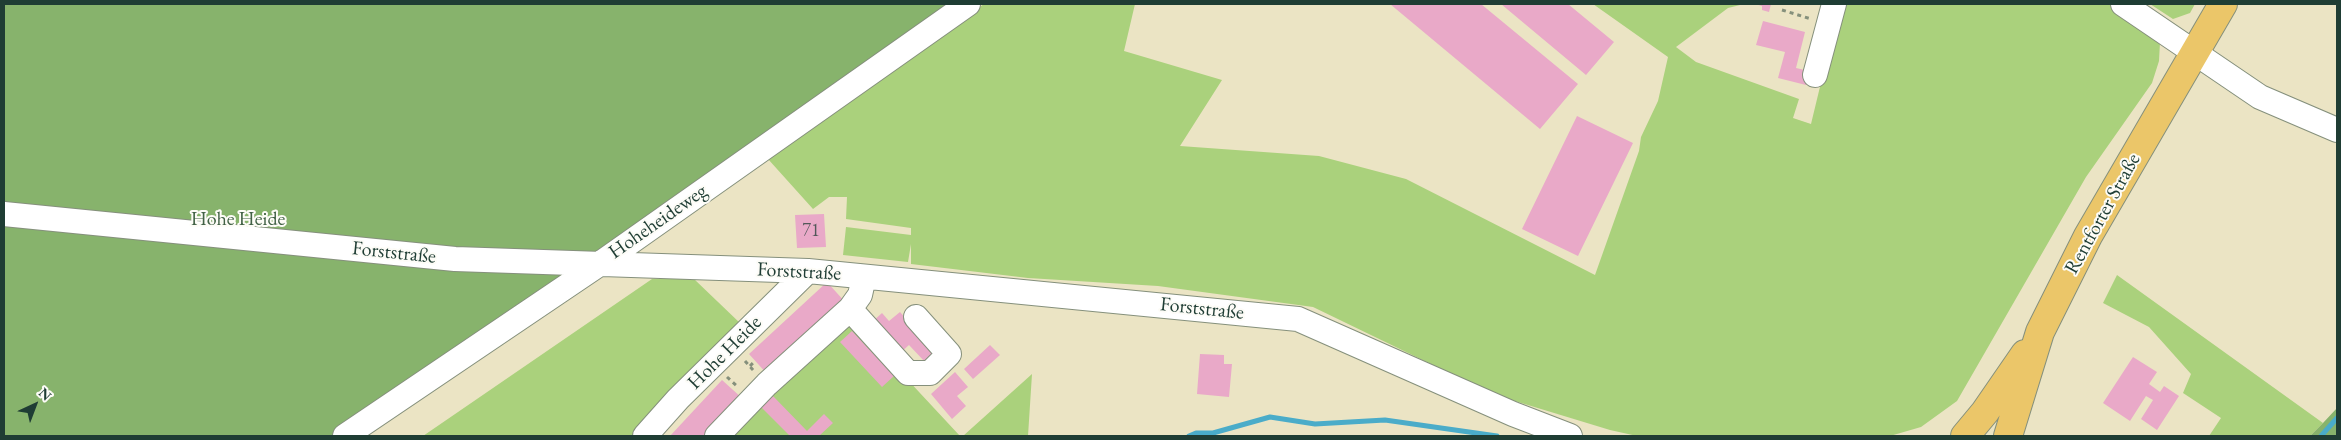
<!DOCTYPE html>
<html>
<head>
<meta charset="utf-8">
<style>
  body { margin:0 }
  #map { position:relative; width:2341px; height:440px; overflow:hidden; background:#ebe4c4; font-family:"EB Garamond",serif }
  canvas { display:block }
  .frame { position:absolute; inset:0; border:5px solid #1f3d34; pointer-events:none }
  .north { position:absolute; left:10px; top:380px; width:50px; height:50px; -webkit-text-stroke:4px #fdfcf7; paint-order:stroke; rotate:43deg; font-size:14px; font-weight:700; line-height:20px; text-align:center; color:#1f3d34 }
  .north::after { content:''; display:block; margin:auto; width:18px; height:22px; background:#1f3d34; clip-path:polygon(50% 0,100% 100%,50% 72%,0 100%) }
</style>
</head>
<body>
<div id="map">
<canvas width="2341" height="440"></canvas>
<div class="frame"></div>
<div class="north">N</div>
</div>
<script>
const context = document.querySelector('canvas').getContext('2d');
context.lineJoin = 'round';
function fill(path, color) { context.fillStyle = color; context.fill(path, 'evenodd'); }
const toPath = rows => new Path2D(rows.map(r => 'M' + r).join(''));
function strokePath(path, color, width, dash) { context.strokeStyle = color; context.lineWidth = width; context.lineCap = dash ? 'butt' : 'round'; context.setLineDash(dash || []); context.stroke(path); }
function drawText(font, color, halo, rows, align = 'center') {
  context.font = font + ' "EB Garamond",serif'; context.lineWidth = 4; context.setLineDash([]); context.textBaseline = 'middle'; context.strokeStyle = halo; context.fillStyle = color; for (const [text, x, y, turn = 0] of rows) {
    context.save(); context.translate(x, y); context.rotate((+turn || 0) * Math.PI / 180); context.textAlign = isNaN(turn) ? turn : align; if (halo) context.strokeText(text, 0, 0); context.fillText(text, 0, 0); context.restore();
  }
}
fill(toPath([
  [984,4,1135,4,1124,51,1222,80,1180,146,1319,156,1406,179,1595,275,1639,151,1641,137,1658,101,1668,57,1593,4,1744,4,1728,8,1676,47,1696,62,1799,99,1793,118,1811,124,1840,4,2109,4,2147,30,2160,42,2159,61,2152,83,2086,177,1957,401,1921,427,1890,436,1637,436,1610,430,1495,395,1313,307,1158,286,1028,278,911,264,911,244,908,262,843,255,846,227,911,235,911,228,846,219,847,197,829,197,813,209,768,159],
  [2150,4,2195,4,2190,13,2173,19],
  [2117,275,2323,423,2310,436,2209,436,2221,418,2183,393,2191,374,2149,327,2103,303],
  [652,279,694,279,741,324,634,436,423,436],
  [846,319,906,378,960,436,725,436],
  [1032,374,1028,436,963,436]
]), '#aad17c');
fill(toPath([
  [4,4,964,4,348,436,4,436],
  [2337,408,2337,436,2310,436,2323,423]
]), '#87b36c');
strokePath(toPath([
  [1189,436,1196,433,1213,433,1270,417,1315,424,1385,420,1497,436],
  [2321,436,2337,418]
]), '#4aacc9', 5);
fill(toPath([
  [1390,4,1481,4,1578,84,1540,129],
  [1501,4,1568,4,1614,42,1586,75],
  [1755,4,1771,4,1769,12,1762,10,1762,6],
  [1763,21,1805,32,1796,68,1809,71,1806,85,1778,78,1785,52,1756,45],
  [1577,116,1633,143,1578,256,1522,229],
  [824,214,826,247,797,248,795,215],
  [827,282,846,303,768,375,749,354],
  [900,312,936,352,925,362,909,345,899,354,871,323,882,313,889,321],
  [852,331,894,376,882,387,840,342],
  [990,345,1000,355,973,379,964,369],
  [1200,354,1224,355,1224,364,1232,364,1229,397,1197,394],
  [2133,357,2157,372,2149,384,2160,392,2164,386,2179,396,2157,430,2141,419,2153,400,2146,396,2130,421,2103,403],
  [955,372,968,387,957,396,966,406,952,419,931,394],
  [722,380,743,399,709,436,670,436],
  [773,396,807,431,824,414,833,423,819,436,790,436,761,407]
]), '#e9a9c8');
const minor = toPath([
  [2123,4,2260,97,2337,130],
  [1815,75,1834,4],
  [4,214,455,259,808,271,1298,319,1513,414,1570,436],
  [850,309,908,373,930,373,949,354,916,317],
  [345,436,598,265,968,4],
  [645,436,678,399,808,271],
  [717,436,767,384,850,309,860,295,864,277]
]);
const major = toPath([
  [1965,436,1985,412,2025,354],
  [2008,436,2040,332,2088,236,2223,4]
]);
strokePath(minor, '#85907c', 26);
strokePath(major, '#85907c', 30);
strokePath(toPath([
  [1782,10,1811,19],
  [745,361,754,371],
  [750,366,755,361],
  [727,377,738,387]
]), '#85907c', 3, [4, 4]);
strokePath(minor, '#fff', 24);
strokePath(major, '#ebc669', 28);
drawText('18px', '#525859', null, [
  ["71",811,231]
]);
drawText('20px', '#1f3d34', '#fdfcf7', [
  ["Rentforter Straße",2103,214,-61],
  ["Hoheheideweg",658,222,-35],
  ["Forststraße",394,253,6],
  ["Forststraße",799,272,3],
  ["Forststraße",1202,309,6],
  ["Hohe Heide",725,353,-45]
]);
drawText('20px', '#426246', '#fdfcf7', [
  ["Hohe Heide",238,220]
]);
</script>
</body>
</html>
